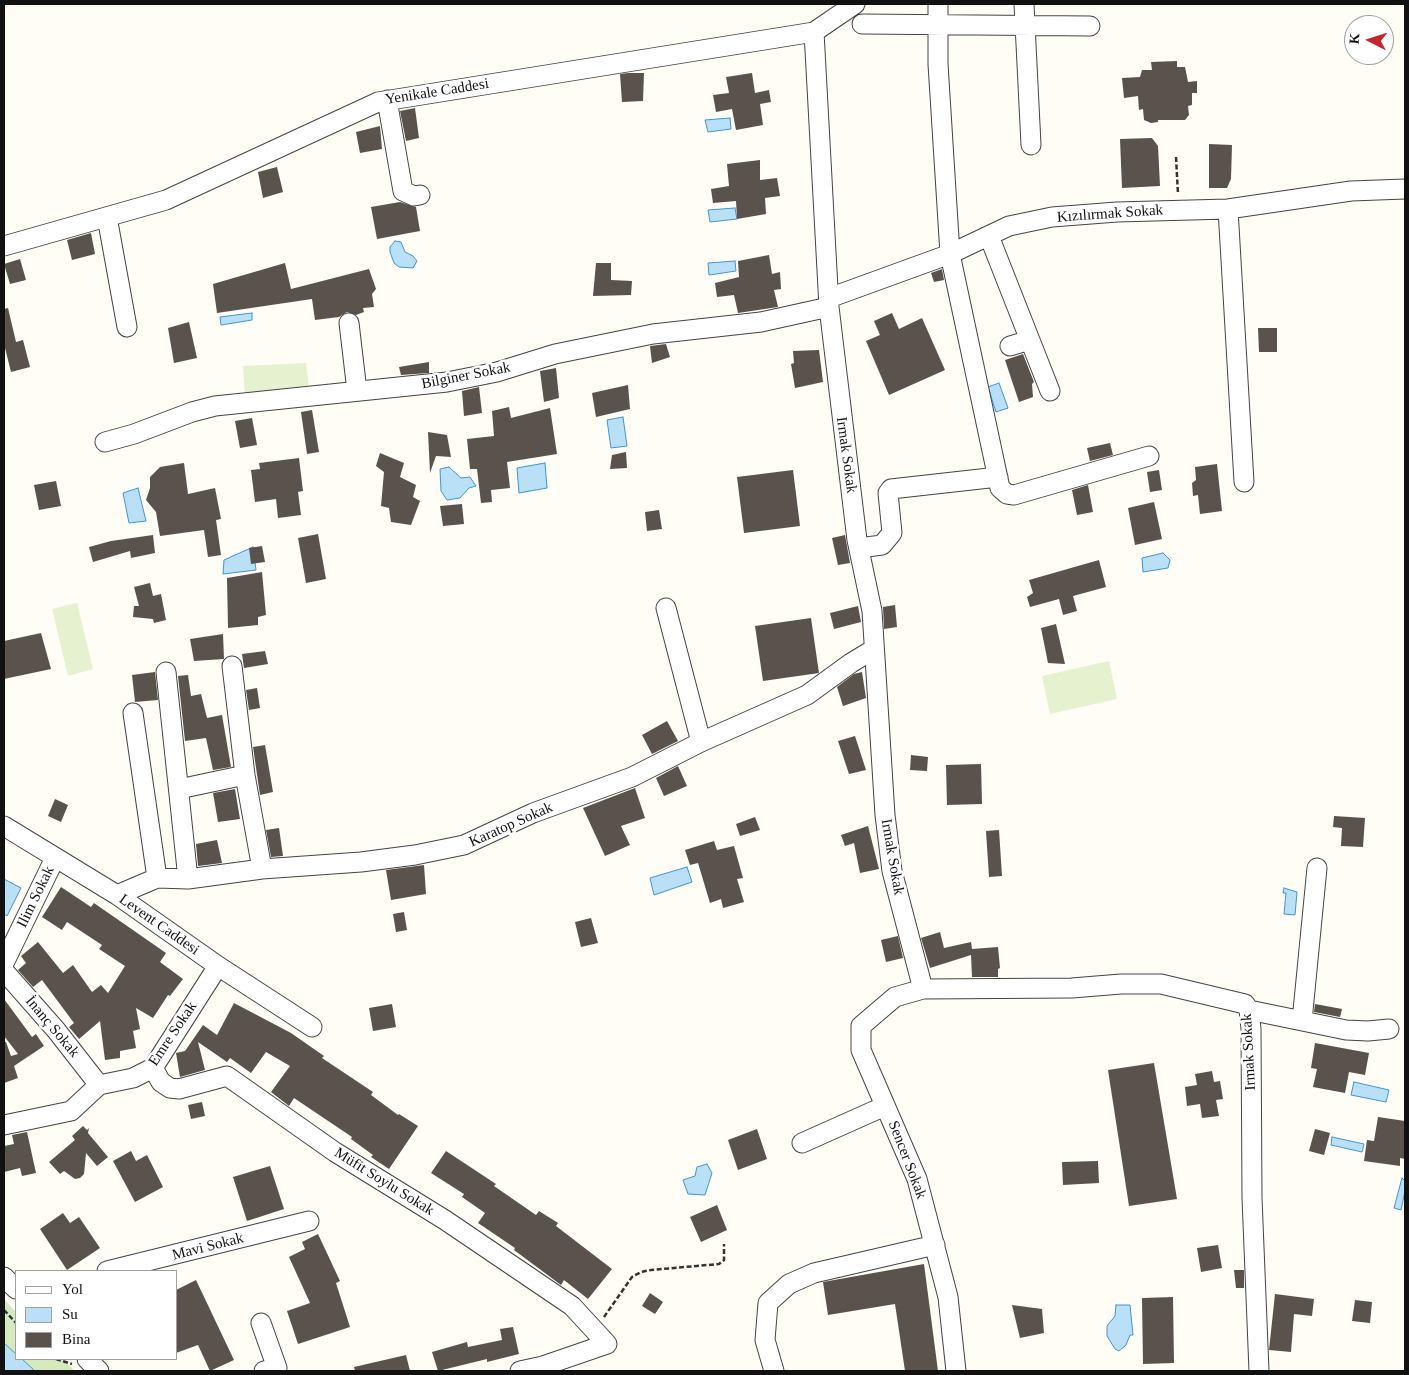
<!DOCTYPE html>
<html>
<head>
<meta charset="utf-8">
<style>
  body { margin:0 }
  #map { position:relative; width:1409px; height:1375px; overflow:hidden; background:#fffdf5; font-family:"Times New Roman",serif }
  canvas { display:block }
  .frame { position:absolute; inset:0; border:5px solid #111; pointer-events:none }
  .legend { position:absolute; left:15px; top:1270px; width:162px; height:90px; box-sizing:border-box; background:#fff; border:1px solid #a0a0a0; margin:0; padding:6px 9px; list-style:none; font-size:15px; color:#111 }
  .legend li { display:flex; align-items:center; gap:10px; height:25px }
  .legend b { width:25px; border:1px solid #a0a0a0 }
  .north { position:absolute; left:1344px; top:15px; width:50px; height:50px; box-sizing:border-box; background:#fff; border:1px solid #a0a0a0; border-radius:50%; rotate:275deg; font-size:14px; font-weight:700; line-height:20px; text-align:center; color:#111 }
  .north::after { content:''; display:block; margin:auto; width:18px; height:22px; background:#c4262e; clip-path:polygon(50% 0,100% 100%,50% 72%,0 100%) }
</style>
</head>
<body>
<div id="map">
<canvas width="1409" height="1375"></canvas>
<div class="frame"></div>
<ul class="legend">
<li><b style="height:6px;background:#fff"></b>Yol</li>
<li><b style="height:14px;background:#b9e0f7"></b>Su</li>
<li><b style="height:14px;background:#5a524d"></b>Bina</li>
</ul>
<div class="north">K</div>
</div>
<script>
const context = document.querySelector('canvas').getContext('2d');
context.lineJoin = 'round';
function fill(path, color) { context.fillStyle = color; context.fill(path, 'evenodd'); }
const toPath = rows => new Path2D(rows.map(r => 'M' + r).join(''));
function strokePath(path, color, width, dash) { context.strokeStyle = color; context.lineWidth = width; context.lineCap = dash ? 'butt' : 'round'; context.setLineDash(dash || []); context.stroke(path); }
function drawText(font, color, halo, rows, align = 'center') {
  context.font = font + ' "Times New Roman",serif'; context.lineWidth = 5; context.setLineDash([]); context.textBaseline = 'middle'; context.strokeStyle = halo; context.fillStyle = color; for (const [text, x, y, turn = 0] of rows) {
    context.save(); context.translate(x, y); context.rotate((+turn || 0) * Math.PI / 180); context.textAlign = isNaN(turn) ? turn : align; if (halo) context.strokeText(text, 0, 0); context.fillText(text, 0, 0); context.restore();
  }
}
fill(toPath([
  [4,1299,16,1312,16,1354,4,1343],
  [22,1359,63,1359,75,1371,35,1371]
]), '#d5ebbd');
fill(toPath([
  [306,363,310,395,245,399,243,366],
  [77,603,93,669,68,676,52,609],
  [1109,661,1117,699,1050,714,1042,676]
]), '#e6f2cf');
const water = toPath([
  [730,118,731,129,708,132,705,120,730,118],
  [735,208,737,219,710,222,708,210,735,208],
  [395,241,401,242,405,252,413,256,417,261,413,268,399,267,394,263,390,252,390,247,395,241],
  [735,261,736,271,709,275,708,263,735,261],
  [252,313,252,320,221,325,220,317,252,313],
  [999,383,1008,408,996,412,988,387,999,383],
  [623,417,627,446,611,448,607,420,623,417],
  [545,463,547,488,519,493,517,468,545,463],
  [449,467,461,478,470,477,476,486,469,488,460,498,447,500,441,491,440,469,449,467],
  [138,488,146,521,129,523,123,493,138,488],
  [253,547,256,570,223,574,224,560,253,547],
  [1163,553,1170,560,1168,568,1143,572,1142,558,1163,553],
  [687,867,692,882,654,895,650,878,687,867],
  [4,879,21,888,7,916,4,914,4,879],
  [1284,888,1297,892,1295,915,1284,914,1286,893,1283,893,1284,888],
  [1354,1082,1389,1090,1386,1102,1351,1095,1354,1082],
  [1332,1137,1364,1144,1362,1152,1331,1145,1332,1137],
  [707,1164,712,1173,705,1195,688,1194,683,1180,695,1176,697,1167,707,1164],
  [1402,1178,1405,1181,1405,1191,1401,1210,1394,1208,1402,1178],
  [1116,1305,1130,1305,1133,1335,1130,1335,1126,1345,1119,1351,1115,1349,1107,1336,1107,1326,1115,1316,1116,1305],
  [4,1343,16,1354,16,1359,22,1359,35,1371,4,1371,4,1343]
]);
fill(water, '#b9e0f7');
strokePath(water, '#3f96cf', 1);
fill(toPath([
  [1177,61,1177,67,1185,67,1188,82,1197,81,1197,93,1192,93,1192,105,1188,106,1189,115,1185,120,1158,120,1158,122,1151,123,1144,120,1143,109,1139,110,1138,96,1124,98,1122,78,1140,77,1142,70,1152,70,1151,62],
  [628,73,644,73,643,101,622,102,620,74],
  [752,73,755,93,769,90,771,102,760,104,763,125,736,130,732,109,716,112,713,95,729,93,726,77],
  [415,108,419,138,406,141,400,111],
  [380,126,382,149,360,153,356,132],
  [1152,138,1158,146,1160,186,1122,188,1120,139],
  [1209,144,1232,145,1231,179,1227,188,1209,188],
  [760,160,760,180,777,178,780,196,765,198,766,214,737,219,736,201,713,203,711,189,729,186,727,164],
  [277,167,283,192,263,198,258,172],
  [400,202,416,207,420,231,377,239,371,207],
  [91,233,95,254,72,260,67,240],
  [769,255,772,274,780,272,781,289,774,290,778,307,738,313,734,295,717,297,715,283,739,277,738,261],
  [20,259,26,280,10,284,4,264],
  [285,263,291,289,369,269,376,289,372,294,374,307,363,308,364,312,356,315,347,312,339,317,315,320,312,299,217,313,213,284],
  [596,263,611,263,611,280,632,281,631,295,593,296],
  [942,269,944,280,934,282,931,273],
  [8,308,16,342,23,340,30,367,11,372,4,344,4,309],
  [892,313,899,329,922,318,945,370,889,395,866,341,880,335,874,321],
  [189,322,197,358,174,363,168,328],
  [1258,328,1277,328,1277,352,1259,352],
  [666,344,670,357,652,363,650,346],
  [819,350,823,382,795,388,791,364,794,363,793,351],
  [1023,354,1034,382,1032,384,1033,397,1019,402,1005,360],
  [429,362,429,373,401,375,399,367],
  [556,368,559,398,544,402,540,371],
  [628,385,630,409,596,417,592,393],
  [479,387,482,413,464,416,462,391],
  [509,407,511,418,550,408,557,454,507,462,510,488,491,490,492,502,481,503,477,469,470,469,467,439,494,436,492,411],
  [312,410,319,452,307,454,301,412],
  [252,418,257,445,240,448,235,421],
  [428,432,447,435,451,457,436,456,430,473],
  [1110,443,1113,455,1090,461,1087,448],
  [626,452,627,468,610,469,612,455],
  [380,453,404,463,400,477,416,485,413,497,420,501,411,525,391,522,389,508,381,506,384,472,376,466],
  [299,458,303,491,298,492,301,515,278,518,276,499,255,502,251,470,260,469,259,463],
  [184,463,188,494,215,488,221,519,216,520,221,555,208,557,204,530,160,536,156,512,146,500,150,488,150,477,160,467],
  [1217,464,1222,511,1200,514,1198,495,1193,496,1192,483,1196,480,1195,467],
  [793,470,800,526,744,533,737,477],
  [1159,470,1162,490,1150,492,1147,472],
  [56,481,61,506,39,510,34,485],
  [1088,485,1093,512,1077,515,1072,490],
  [1154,502,1162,539,1135,545,1128,508],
  [462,504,464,524,443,526,440,506],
  [659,510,662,529,647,531,645,512],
  [318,534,326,579,306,583,298,538],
  [153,535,155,553,131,558,130,551,93,562,89,547,111,541],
  [845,535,850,563,838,565,832,538],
  [262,546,265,562,251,564,249,548],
  [1099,560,1106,587,1073,596,1077,611,1063,615,1059,599,1030,607,1027,597,1033,593,1029,580],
  [262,572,266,615,258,617,258,625,228,628,227,578],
  [150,583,153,596,161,594,166,620,154,623,153,619,133,617,134,606,139,606,134,587],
  [895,605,897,627,884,629,883,607],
  [858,606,861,622,834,629,830,613],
  [811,618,819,673,763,681,755,626],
  [1056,624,1065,664,1048,663,1041,628],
  [41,633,51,669,4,679,4,641],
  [223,634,224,659,194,661,190,639],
  [265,651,268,664,244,668,242,654],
  [155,672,158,700,135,702,132,675],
  [862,672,866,698,843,706,837,687,854,674],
  [188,675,191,696,201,694,207,718,222,715,231,767,213,770,206,738,185,741,178,676],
  [257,688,260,708,249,710,246,690],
  [667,721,678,741,652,754,642,735],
  [855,736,866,770,849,774,838,741],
  [265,745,273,792,260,795,253,747],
  [911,755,928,757,927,771,910,770],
  [981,764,982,804,947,805,946,765],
  [678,766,687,786,664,796,656,778],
  [635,788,645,818,621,826,630,845,605,856,583,808],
  [235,789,240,819,218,822,213,793],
  [55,799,68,805,61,822,48,816],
  [1334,816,1365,818,1363,847,1341,846,1342,828,1333,827],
  [755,817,760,830,740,836,736,824],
  [868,826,879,869,860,873,854,843,845,846,841,835],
  [279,828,283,856,271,857,266,830],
  [999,830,1002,876,989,877,986,831],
  [217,840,222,863,198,866,196,844],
  [714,841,717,850,734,846,743,878,737,879,744,902,723,908,721,899,710,903,698,863,690,865,685,850],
  [424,865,426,894,391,900,386,870],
  [61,887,91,907,94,903,166,953,160,962,183,979,170,996,168,995,153,1018,136,1008,140,1029,133,1031,136,1048,120,1051,120,1058,105,1060,100,1021,79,1039,69,1027,74,1023,42,980,33,987,18,970,26,963,21,956,38,942,63,973,73,965,92,992,101,985,108,993,125,966,99,949,102,945,67,922,62,930,42,917],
  [404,912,407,930,396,932,393,914],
  [591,918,598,943,581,947,575,922],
  [940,932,944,948,971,942,972,949,998,947,1000,968,998,969,998,977,972,977,971,955,930,968,921,938],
  [898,936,903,958,886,962,881,940],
  [4,999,32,1037,36,1034,44,1046,14,1066,18,1078,4,1083,4,1042,6,1042,11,1056,18,1054,4,1036],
  [234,1003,291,1033,324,1056,322,1058,373,1092,371,1095,398,1115,399,1114,418,1126,389,1169,371,1157,373,1155,351,1139,352,1137,294,1098,289,1106,271,1092,290,1066,266,1052,251,1073,230,1058,227,1062,198,1042,205,1070,180,1077,176,1053,185,1051,203,1025,217,1035],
  [392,1004,396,1027,373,1031,369,1008],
  [1315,1004,1342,1009,1340,1017,1314,1012],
  [1315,1043,1369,1053,1365,1075,1349,1072,1345,1093,1313,1087,1317,1069,1311,1068],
  [1154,1063,1177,1199,1129,1206,1108,1070],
  [1212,1071,1214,1082,1220,1081,1223,1099,1216,1100,1219,1116,1202,1118,1200,1104,1187,1106,1185,1087,1197,1085,1195,1074],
  [202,1102,205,1116,191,1119,188,1105],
  [1378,1117,1405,1121,1405,1159,1400,1158,1400,1166,1364,1161,1367,1140,1374,1141],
  [83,1126,87,1130,89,1128,88,1133,108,1157,97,1166,86,1153,84,1174,80,1178,75,1179,64,1171,60,1174,49,1162,75,1140,72,1136],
  [757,1129,767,1159,738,1170,728,1140],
  [1315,1129,1330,1133,1324,1155,1309,1151],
  [27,1132,36,1173,22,1176,20,1168,4,1172,4,1146,14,1144,12,1135],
  [131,1151,136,1161,147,1155,163,1187,135,1202,113,1161],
  [446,1151,496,1184,494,1186,536,1215,539,1211,558,1223,556,1226,612,1269,588,1299,564,1280,561,1285,514,1250,515,1248,478,1223,485,1213,462,1197,464,1194,431,1173],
  [1098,1161,1099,1183,1063,1185,1062,1162],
  [270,1166,284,1209,247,1221,233,1177],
  [717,1205,727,1230,701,1242,690,1217],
  [63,1213,70,1223,79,1217,100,1248,67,1270,40,1229],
  [318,1234,340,1281,336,1283,350,1327,298,1344,287,1311,310,1303,289,1257,305,1249,302,1242],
  [1218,1245,1222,1268,1201,1272,1197,1248],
  [924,1264,938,1371,905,1371,895,1304,828,1315,823,1282],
  [1234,1270,1244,1270,1244,1288,1236,1288],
  [196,1280,234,1360,210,1371,198,1345,176,1353,176,1290],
  [650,1293,663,1302,655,1314,642,1306],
  [1275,1294,1314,1299,1312,1316,1294,1314,1291,1352,1269,1350],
  [1173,1297,1174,1363,1143,1364,1142,1298],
  [1355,1300,1372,1302,1370,1323,1352,1321],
  [1012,1305,1042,1309,1044,1333,1020,1338],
  [513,1327,519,1354,487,1362,487,1359,438,1371,432,1352,467,1342,468,1347,502,1340,500,1329],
  [406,1355,410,1371,355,1371,354,1367]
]), '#5a524d');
const minor = toPath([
  [938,4,938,64,950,254,1000,488,1007,494,1014,495,1149,456],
  [1024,4,1031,145],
  [862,24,1090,26],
  [814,32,829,307,857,540,872,611,885,815,892,871,923,989,1072,988,1121,984,1161,984,1245,1004,1249,1010,1251,1029,1252,1198,1259,1371],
  [387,100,403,191,414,196,420,195],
  [1228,209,1244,482],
  [107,217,127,327],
  [989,236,1050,391],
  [4,246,166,200,378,102,814,32,855,4],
  [829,298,950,254,1009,226,1052,217,1117,212,1228,209,1351,191,1405,189],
  [349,323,357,391],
  [1010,346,1030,340],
  [105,442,134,434,192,412,215,406,447,382,497,372,555,354,653,334,761,322,829,307],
  [859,548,882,545,892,533,888,493,891,489,998,477],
  [666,608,701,742],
  [232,666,245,775,262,869],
  [166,672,188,879],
  [133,713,157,878],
  [179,789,245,775],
  [4,826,117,895,218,966,312,1027],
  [117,895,157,878,188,879,262,869,361,862,415,855,464,845,533,813,632,777,701,742,807,695,851,663,874,649],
  [4,963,55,858],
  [4,971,56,1030,99,1085],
  [923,989,895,997,861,1026,861,1050,917,1179,948,1297,956,1371],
  [1249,1010,1346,1030,1368,1031,1389,1029],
  [1302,1021,1317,868],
  [153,1068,161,1082,170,1088,179,1089,227,1076,335,1152,445,1220,572,1306,607,1344,543,1366,520,1371],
  [4,1125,71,1111,99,1085,133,1078,153,1068,218,966],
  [802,1143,885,1106],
  [107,1271,309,1221],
  [4,1277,16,1289],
  [261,1323,277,1368,264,1371],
  [87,1359,99,1371],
  [774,1371,765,1340,768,1303,789,1284,814,1273,935,1245]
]);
strokePath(minor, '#444', 21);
strokePath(toPath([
  [1176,157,1178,194],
  [4,1310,16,1323],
  [604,1317,632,1277,641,1272,651,1270,719,1264,724,1260,724,1244],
  [56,1359,72,1364]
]), '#333', 2.5, [5, 2.5]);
strokePath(minor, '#fff', 19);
drawText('15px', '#111', '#fff', [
  ["Yenikale Caddesi",437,92,-9],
  ["Kızılırmak Sokak",1110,214,-4],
  ["Bilginer Sokak",466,376,-11],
  ["Irmak Sokak",846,455,82],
  ["Karatop Sokak",511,825,-24],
  ["Irmak Sokak",892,857,80],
  ["Ilim Sokak",36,897,-64],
  ["Levent Caddesi",159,925,35],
  ["İnanç Sokak",52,1027,50],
  ["Emre Sokak",173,1034,-56],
  ["Irmak Sokak",1249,1052,-93],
  ["Sencer Sokak",907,1160,69],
  ["Müfit Soylu Sokak",384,1182,32],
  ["Mavi Sokak",208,1247,-14]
]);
</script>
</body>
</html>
